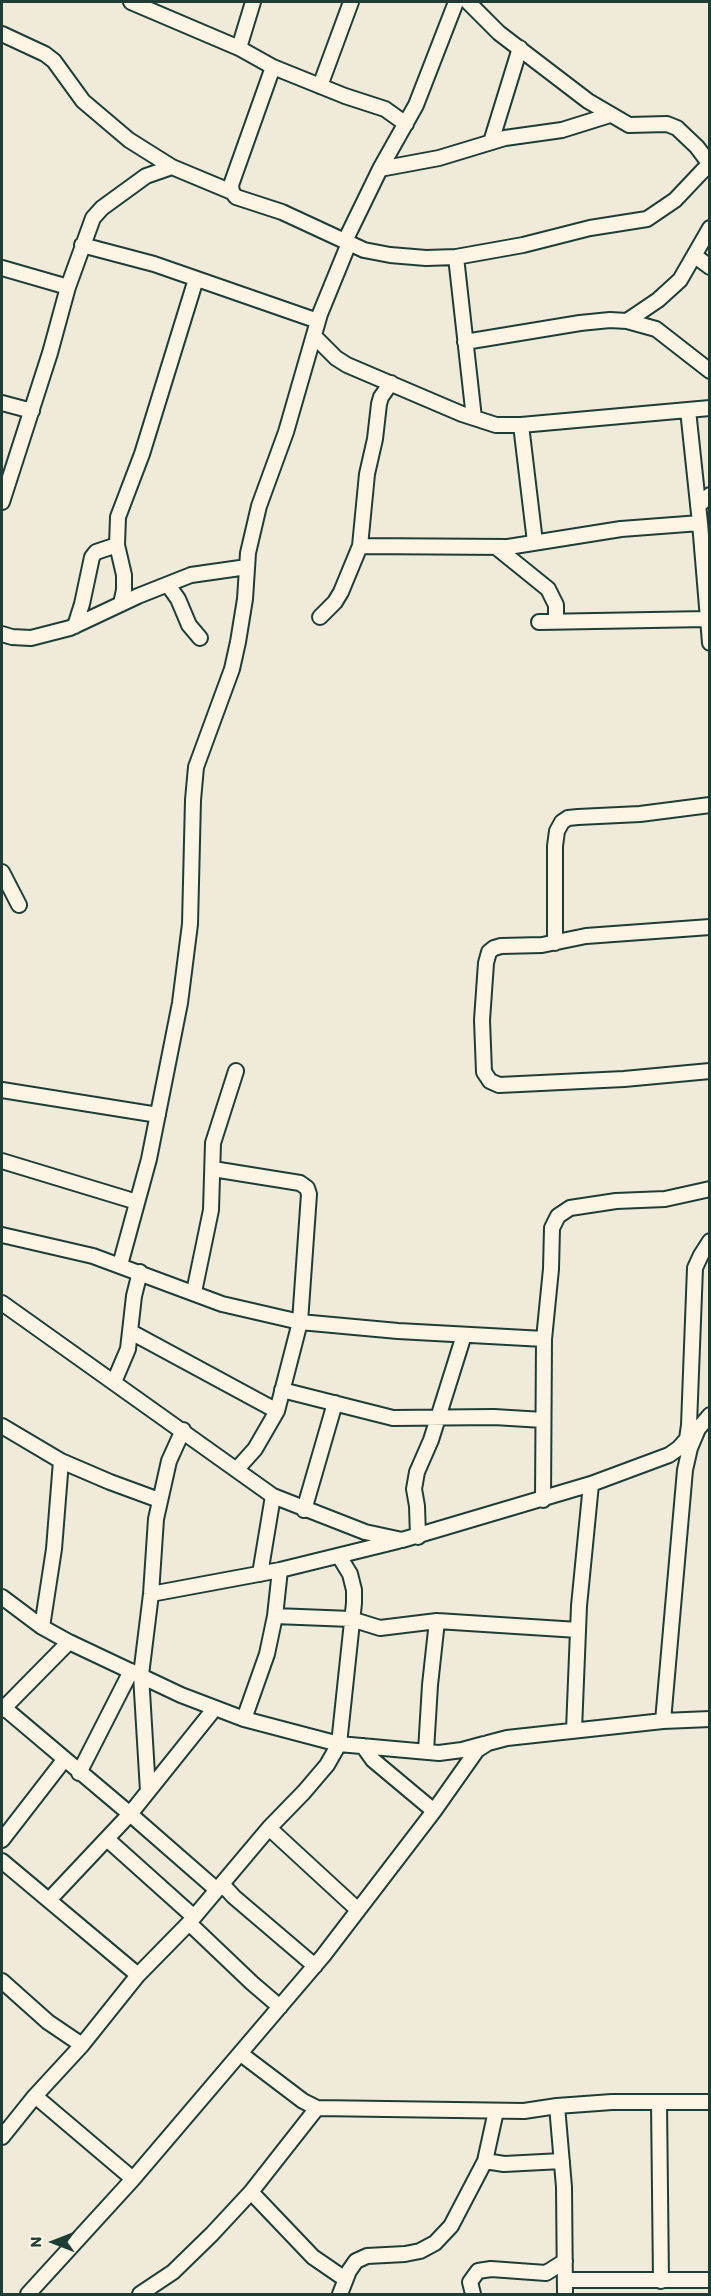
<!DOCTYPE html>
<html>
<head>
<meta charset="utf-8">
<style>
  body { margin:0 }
  #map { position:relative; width:711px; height:2296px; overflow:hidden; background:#efeada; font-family:Itim,sans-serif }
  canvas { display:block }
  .frame { position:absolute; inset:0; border:3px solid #1f3d34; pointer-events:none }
  .north { position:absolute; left:24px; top:2212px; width:60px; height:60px; -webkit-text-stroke:4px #fcf5e5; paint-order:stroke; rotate:270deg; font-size:16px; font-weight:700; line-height:24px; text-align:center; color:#1f3d34 }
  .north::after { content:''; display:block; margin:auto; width:21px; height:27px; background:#1f3d34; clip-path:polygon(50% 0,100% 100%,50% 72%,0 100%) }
</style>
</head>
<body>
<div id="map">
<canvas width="711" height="2296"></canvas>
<div class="frame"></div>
<div class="north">N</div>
</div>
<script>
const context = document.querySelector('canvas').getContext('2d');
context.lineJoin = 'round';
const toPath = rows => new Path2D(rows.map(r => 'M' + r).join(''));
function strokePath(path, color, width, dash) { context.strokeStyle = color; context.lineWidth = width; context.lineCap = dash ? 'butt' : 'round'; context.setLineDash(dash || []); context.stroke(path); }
const minor = toPath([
  [131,2,239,48,273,67,345,96,385,109,406,124],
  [468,2,499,33,588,101,629,125,667,124,677,128,697,147,709,163],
  [2,34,45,54,54,61,83,101,129,140,172,167,232,192],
  [239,48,253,2],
  [273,67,231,185,232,192,236,197,282,212,364,250,390,255,426,258,456,257,523,245,590,228,647,219,675,200,710,163],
  [320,86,351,2],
  [491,142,520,48],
  [380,169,439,158,505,138,562,130,610,115],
  [345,241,380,169,416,105,456,2],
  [82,245,154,264,318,321],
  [695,256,710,267],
  [456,257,474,418],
  [2,268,68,287],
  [627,321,658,300,680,280,710,228],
  [314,336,336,358,347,365,462,414,496,425,521,425,710,408],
  [465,342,580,323,610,320,627,321,656,329,710,371],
  [2,403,32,411],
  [688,410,700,523,710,643],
  [521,425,535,542],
  [2,502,50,353,68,287,93,218,102,208,146,176,172,167],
  [698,506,710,495],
  [360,546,508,547,621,529,700,523],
  [496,547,548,589,556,605,556,621],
  [168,585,178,599,189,625,200,638],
  [121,604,124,590,124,575,117,545,118,517,142,454,196,279],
  [320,617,335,602,341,592,360,546,367,474,375,439,379,404,381,397,391,383],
  [539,622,707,619],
  [75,626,82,604,92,557,96,552,117,545],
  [2,634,12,637,31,638,70,628,138,596,191,575,247,567],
  [2,872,19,905],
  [710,927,586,936,542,945,501,946,494,948,489,952,486,963,482,1020,484,1072,490,1081,499,1085,624,1079,710,1071],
  [555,943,555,846,557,831,562,822,568,818,578,817,640,814,710,805],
  [2,1090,158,1115],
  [2,1161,137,1202],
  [213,1169,300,1183,307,1188,309,1194,300,1322,277,1411,255,1449,237,1469],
  [2,1235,93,1256,222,1304,300,1322,398,1331,544,1339,543,1500],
  [120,1265,149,1159,180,1003,190,924,193,800,196,767,232,669,238,642,245,599,248,553,259,506,286,432,320,314,349,243],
  [194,1292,211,1210,213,1143,236,1071],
  [2,1303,273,1496,365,1532,402,1540,591,1484,669,1455,679,1448,687,1439,689,1425,695,1268,701,1255,710,1241],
  [131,1332,277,1411],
  [544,1339,551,1269,552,1228,558,1216,570,1208,616,1201,665,1199,710,1189],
  [114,1382,128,1349,134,1296,140,1272],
  [282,1390,393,1418,494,1417,543,1420],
  [2,1426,61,1461,110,1482,159,1500],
  [304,1510,335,1403],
  [418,1537,417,1506,414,1489,417,1472,431,1440,464,1335],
  [260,1574,273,1496],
  [151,1594,280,1570,398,1541],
  [2,1597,42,1627,69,1642,181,1695,244,1719,339,1744,439,1753,462,1750,484,1744],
  [275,1616,351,1619,380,1628,437,1621,578,1630],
  [42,1627,54,1549,61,1461],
  [2,1706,130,1814,217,1890],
  [2,1710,69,1642],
  [244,1719,267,1654,275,1616,280,1570],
  [663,1721,685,1470,690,1448,698,1429,710,1415],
  [574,1730,579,1606,591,1484],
  [363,1746,373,1760,434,1811],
  [426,1751,430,1685,437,1621],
  [79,1773,131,1671],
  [148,1791,141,1675,151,1594,156,1519,169,1461,183,1430],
  [269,1828,358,1910],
  [107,1839,194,1917],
  [2,1840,64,1760],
  [2,1861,138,1975],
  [222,1884,234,1897,315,1966],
  [49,1900,130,1814,215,1708],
  [189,1923,252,1983,280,2007],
  [2,1981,48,2022,82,2045],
  [241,2054,303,2101,317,2108,524,2111,557,2106,612,2102,710,2102],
  [35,2096,133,2179],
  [659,2102,661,2281],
  [557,2106,564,2187,565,2294],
  [2,2137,35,2096,82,2045,138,1975,189,1923,269,1828,304,1792,327,1765,339,1744,354,1603,354,1590,350,1574,339,1556],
  [485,2161,504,2164,562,2161],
  [251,2192,313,2257,345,2279],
  [566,2280,710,2280],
  [28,2294,133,2179,323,1956,434,1811,477,1750,488,1743,507,1738,663,1721,710,1719],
  [140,2294,173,2272,212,2234,251,2192,317,2108],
  [340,2294,349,2271,356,2261,367,2256,405,2254,420,2251,435,2243,451,2226,485,2161,496,2111],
  [473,2294,470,2282,478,2271,491,2269,546,2273,565,2261]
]);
strokePath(minor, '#1f3d34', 18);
strokePath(minor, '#fcf5e5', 14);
</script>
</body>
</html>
